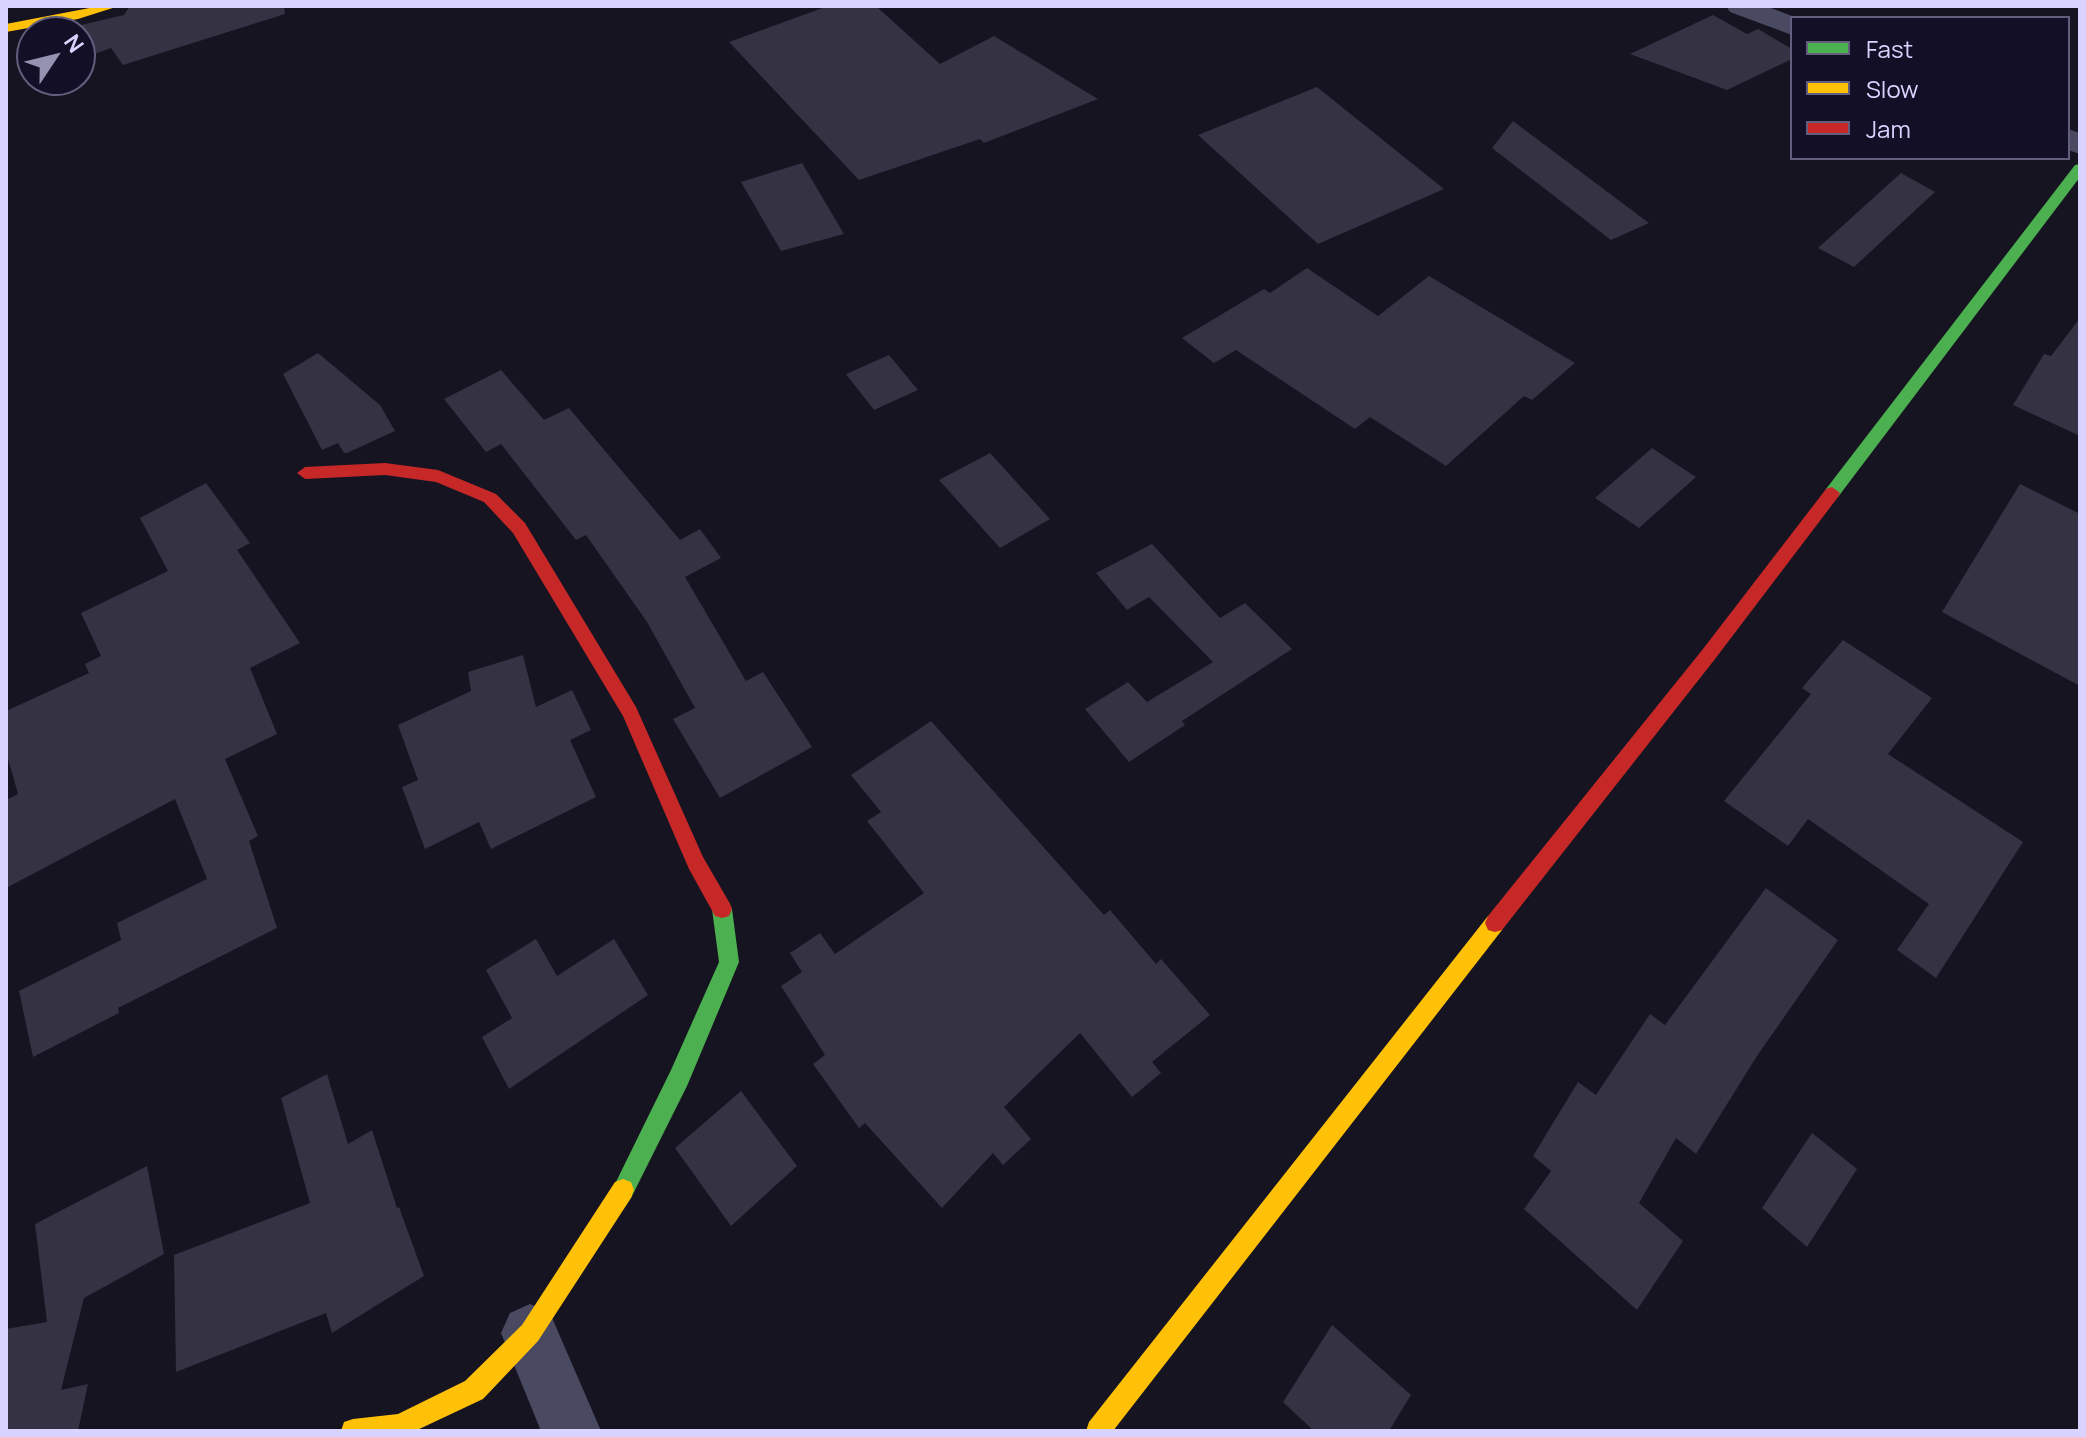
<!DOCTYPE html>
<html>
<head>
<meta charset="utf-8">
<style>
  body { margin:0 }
  #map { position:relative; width:2086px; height:1437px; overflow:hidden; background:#161421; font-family:Manrope,sans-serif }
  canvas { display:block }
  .frame { position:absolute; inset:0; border:8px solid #d9d4ff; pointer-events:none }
  .legend { position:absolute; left:1790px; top:16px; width:280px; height:144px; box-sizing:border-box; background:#130f26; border:2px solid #625e7d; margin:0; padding:10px 14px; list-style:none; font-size:24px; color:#d9d4ff }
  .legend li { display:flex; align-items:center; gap:16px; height:40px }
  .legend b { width:40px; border:2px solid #625e7d }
  .north { position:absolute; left:16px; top:16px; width:80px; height:80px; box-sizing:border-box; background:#130f26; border:2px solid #625e7d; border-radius:50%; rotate:55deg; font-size:22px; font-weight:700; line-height:32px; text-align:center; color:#d9d4ff }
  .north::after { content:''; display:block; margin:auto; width:28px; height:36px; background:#9591b1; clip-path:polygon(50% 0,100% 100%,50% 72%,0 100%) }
</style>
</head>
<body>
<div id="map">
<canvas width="2086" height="1437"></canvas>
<div class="frame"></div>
<ul class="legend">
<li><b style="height:10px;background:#4caf50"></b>Fast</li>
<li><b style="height:10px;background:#ffc107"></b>Slow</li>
<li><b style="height:10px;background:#c62828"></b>Jam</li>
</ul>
<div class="north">N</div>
</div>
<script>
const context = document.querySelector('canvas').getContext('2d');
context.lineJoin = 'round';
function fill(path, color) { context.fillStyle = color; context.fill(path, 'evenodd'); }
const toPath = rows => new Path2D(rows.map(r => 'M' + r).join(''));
fill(toPath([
  [130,6,284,6,285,14,123,65,111,48,83,58,80,53,80,32,64,29,124,15],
  [828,6,876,6,940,64,994,36,1098,99,984,143,980,139,859,180,729,42],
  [1713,15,1747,34,1758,29,1792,49,1792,59,1727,90,1630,54],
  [1317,87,1444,189,1318,244,1198,135],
  [1513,121,1649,223,1611,240,1492,148],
  [802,163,844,234,781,251,741,182],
  [1901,173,1935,192,1854,267,1818,248],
  [1307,268,1378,316,1429,276,1575,363,1532,400,1524,396,1446,466,1370,417,1355,429,1236,350,1214,363,1182,338,1264,289,1270,293],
  [2080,318,2080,436,2013,405,2044,354,2051,356],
  [318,353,380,405,395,431,347,453,344,453,338,443,322,450,283,374],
  [889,355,918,390,874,410,846,374],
  [501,370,544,420,569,408,680,540,700,529,721,558,685,577,746,681,763,672,812,747,720,798,673,719,695,708,647,622,586,535,576,540,501,444,486,452,444,399],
  [1652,448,1696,477,1639,528,1595,498],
  [990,453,1050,519,1000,548,939,480],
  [206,483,250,543,237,550,300,643,250,668,277,734,225,759,258,836,249,841,277,928,118,1008,119,1013,33,1057,19,991,121,940,117,923,207,879,175,799,6,888,6,800,18,794,6,752,6,711,89,673,85,664,101,656,81,613,168,571,140,518],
  [2020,484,2080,514,2080,686,1942,612],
  [1152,544,1220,618,1245,603,1292,649,1182,721,1185,725,1129,762,1085,709,1128,682,1147,702,1213,662,1149,597,1127,610,1096,573],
  [1843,640,1932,698,1888,754,2023,842,1936,978,1897,950,1929,904,1808,819,1788,846,1724,801,1811,694,1802,688],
  [523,655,536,707,572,690,591,730,570,740,596,797,491,849,479,822,425,849,402,787,418,780,398,725,471,691,468,672],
  [931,721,1104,915,1110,910,1156,964,1161,959,1210,1015,1152,1062,1161,1073,1132,1097,1080,1033,1004,1107,1031,1139,1003,1165,993,1153,942,1208,865,1123,859,1128,813,1064,825,1055,781,986,802,972,790,953,820,933,835,954,924,893,867,821,881,812,851,775],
  [1766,888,1838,940,1757,1056,1696,1154,1676,1138,1639,1203,1683,1241,1637,1310,1524,1209,1551,1171,1533,1156,1578,1082,1596,1095,1650,1014,1665,1025],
  [536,939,557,976,614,939,648,995,509,1089,482,1037,512,1018,486,970],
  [327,1074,348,1144,372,1130,397,1208,399,1207,424,1276,332,1333,326,1313,176,1372,174,1255,310,1203,281,1098],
  [741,1091,797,1166,731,1226,675,1148],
  [1812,1133,1857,1169,1807,1247,1762,1208],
  [147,1166,164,1254,84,1298,61,1390,88,1384,78,1431,6,1431,6,1329,47,1322,35,1224],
  [1332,1325,1411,1395,1389,1431,1314,1431,1283,1402]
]), '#343243');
fill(toPath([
  [1726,6,1766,6,1797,18,1792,18,1792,35,1730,12,1726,6],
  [2068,129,2080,133,2080,154,2068,150,2068,129],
  [530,1304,550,1313,601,1431,541,1431,501,1333,510,1313,530,1304]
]), '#4a4962');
fill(toPath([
  [2080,164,2080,177,1838,497,1826,497,1824,493,1826,489,2075,165,2080,164],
  [722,900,729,902,732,909,739,962,687,1086,631,1198,623,1201,615,1198,612,1190,671,1070,719,962,712,909,715,902,722,900]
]), '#4caf50');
fill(toPath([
  [100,6,119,6,78,19,6,32,6,24,100,6],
  [1495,914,1502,916,1505,923,1502,930,1113,1431,1086,1431,1089,1422,1488,916,1495,914],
  [623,1179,631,1182,634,1190,631,1198,538,1341,483,1399,415,1431,341,1431,344,1422,353,1419,398,1414,465,1381,522,1325,615,1182,623,1179]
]), '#ffc107');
fill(toPath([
  [385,463,438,470,496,494,525,523,636,707,703,857,729,902,732,909,729,916,722,918,715,916,689,869,623,716,513,533,484,502,436,482,385,475,305,479,297,473,305,467,385,463],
  [1832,487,1840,493,1838,497,1715,659,1502,930,1495,932,1488,930,1485,923,1488,916,1703,649,1826,489,1832,487]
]), '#c62828');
</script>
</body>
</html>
